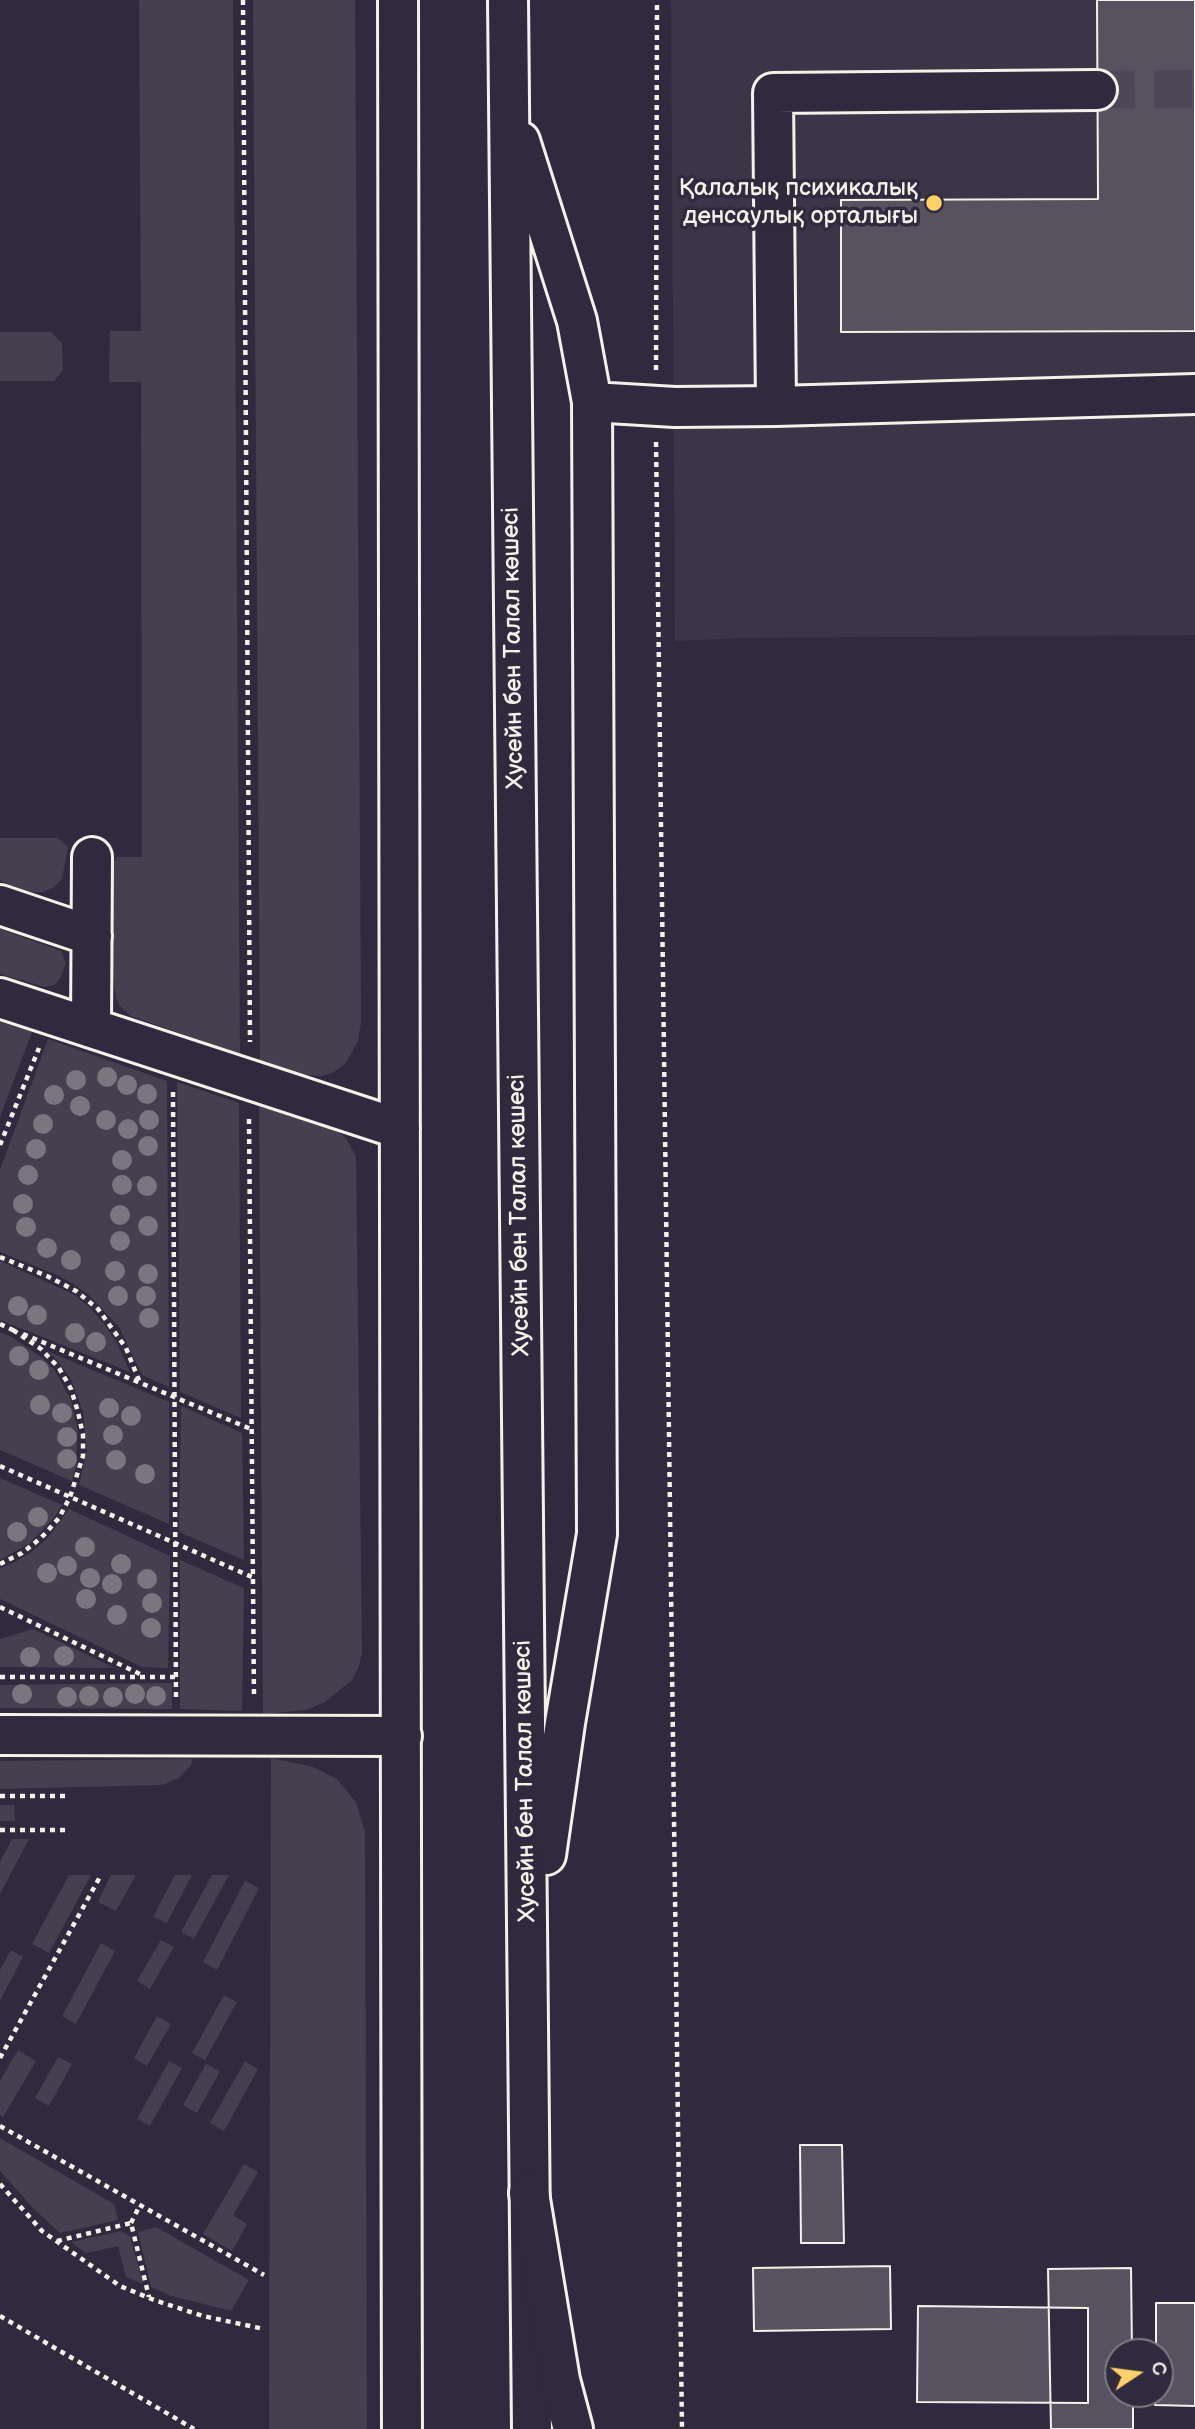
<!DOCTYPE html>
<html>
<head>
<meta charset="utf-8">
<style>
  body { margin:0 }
  #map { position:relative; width:1195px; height:2429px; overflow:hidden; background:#2f2a3d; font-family:"Balsamiq Sans",sans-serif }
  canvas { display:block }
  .north { position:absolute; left:1104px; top:2338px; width:70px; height:70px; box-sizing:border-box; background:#2f2a3d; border:2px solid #7e7a81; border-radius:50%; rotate:77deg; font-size:19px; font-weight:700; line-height:28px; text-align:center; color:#f4f1e8 }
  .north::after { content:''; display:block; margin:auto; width:24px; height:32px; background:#ffd166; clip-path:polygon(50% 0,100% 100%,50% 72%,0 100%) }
</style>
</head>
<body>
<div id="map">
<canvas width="1195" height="2429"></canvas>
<div class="north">С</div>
</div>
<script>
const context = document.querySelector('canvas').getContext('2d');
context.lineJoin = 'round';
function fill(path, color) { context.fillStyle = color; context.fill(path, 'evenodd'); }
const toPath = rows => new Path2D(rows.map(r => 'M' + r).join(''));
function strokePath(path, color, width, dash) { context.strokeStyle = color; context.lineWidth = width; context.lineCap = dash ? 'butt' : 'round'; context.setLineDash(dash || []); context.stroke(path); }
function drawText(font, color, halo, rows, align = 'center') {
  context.font = font + ' "Balsamiq Sans",sans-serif'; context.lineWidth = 7; context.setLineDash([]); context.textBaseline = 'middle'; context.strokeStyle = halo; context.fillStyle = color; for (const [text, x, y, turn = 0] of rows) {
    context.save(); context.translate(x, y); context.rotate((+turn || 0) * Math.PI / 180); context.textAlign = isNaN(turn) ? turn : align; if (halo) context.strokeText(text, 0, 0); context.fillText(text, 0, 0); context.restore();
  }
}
fill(toPath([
  [671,0,1195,0,1195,635,744,638,675,641]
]), '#3b3647');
fill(toPath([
  [139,0,233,0,240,1054,131,1016,120,1006,116,998,111,964,111,866,117,857,142,857,141,382,109,382,110,331,141,331],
  [253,0,355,0,361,1022,358,1041,346,1063,334,1072,322,1076,298,1074,260,1060],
  [0,332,51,332,62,343,63,370,54,381,0,381],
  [0,838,58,838,68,847,62,879,53,888,43,892,32,892,13,887,0,880],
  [0,929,61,951,66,963,60,979,54,985,45,987,0,974],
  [0,1022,32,1032,0,1117],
  [48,1039,167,1081,169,1387,142,1375,119,1327,89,1295,72,1283,55,1274,0,1252,0,1170],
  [177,1082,239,1103,241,1418,180,1392],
  [259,1106,336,1131,345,1137,356,1156,362,1653,359,1666,352,1680,325,1702,306,1710,263,1714],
  [0,1261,73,1294,89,1307,105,1325,117,1343,130,1372,0,1320],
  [0,1332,12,1337,44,1359,55,1371,71,1400,78,1431,76,1467,72,1481,0,1450],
  [47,1351,169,1402,169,1524,79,1485,87,1451,83,1412,71,1379,57,1360],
  [181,1406,242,1433,244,1560,179,1532],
  [0,1478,62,1505,54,1518,30,1543,0,1560],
  [69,1509,170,1556,168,1668,142,1667,0,1599,0,1568,13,1563,30,1553,47,1539],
  [180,1560,244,1588,242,1711,180,1709],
  [33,1629,115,1668,0,1667,0,1639],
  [172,1683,172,1709,0,1708,0,1685],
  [271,1758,313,1767,337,1779,356,1802,365,1832,367,2429,269,2429],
  [193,1759,191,1765,179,1778,161,1785,0,1789,0,1761],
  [0,1805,14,1805,15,1821,0,1821],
  [12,1839,29,1839,0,1894,0,1862],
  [69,1875,91,1875,49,1953,32,1944],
  [111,1875,136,1875,116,1911,98,1902],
  [175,1875,192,1875,167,1923,153,1917],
  [212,1875,229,1875,194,1939,181,1932],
  [245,1881,259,1888,217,1970,203,1962],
  [161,1940,174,1947,150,1989,137,1981],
  [101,1943,115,1951,76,2024,62,2016],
  [11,1950,23,1957,0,2001,0,1970],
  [224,1995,237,2002,205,2060,192,2053],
  [157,2016,171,2024,147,2066,134,2058],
  [18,2050,36,2061,3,2117,0,2115,0,2081],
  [58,2057,72,2064,49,2106,35,2098],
  [169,2061,182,2068,150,2126,137,2119],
  [245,2061,258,2069,224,2131,210,2123],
  [206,2064,220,2071,197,2113,183,2105],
  [0,2138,114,2204,118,2220,60,2233,34,2209,0,2171],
  [244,2164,258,2172,233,2215,247,2224,232,2251,203,2234],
  [156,2227,249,2280,231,2311,172,2296,151,2287,138,2232],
  [121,2231,130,2236,143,2284,126,2277,118,2246,86,2253,71,2242]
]), '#454050');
const building = toPath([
  [1097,0,1195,0,1195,331,841,332,841,200,1098,199,1097,0],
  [800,2145,842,2145,844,2243,801,2243,800,2145],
  [890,2266,891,2329,754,2331,753,2268,890,2266],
  [1131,2268,1132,2352,1118,2352,1118,2394,1133,2394,1133,2429,1051,2429,1048,2269,1131,2268],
  [1156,2303,1195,2303,1195,2406,1155,2405,1155,2394,1160,2394,1160,2352,1156,2352,1156,2303],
  [918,2306,1088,2308,1088,2403,917,2402,918,2306]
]);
fill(building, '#56525f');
strokePath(building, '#f4f1e8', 2);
strokePath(toPath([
  [1097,90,1195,89]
]), '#4d4857', 38, [38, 19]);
const minor = toPath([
  [398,0,402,2429],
  [508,0,532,2429],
  [520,141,577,321,592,402,597,1534,565,1723,546,1855],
  [592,402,675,407,776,406,1195,394],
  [776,406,773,93,1097,90],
  [0,905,92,936],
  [0,998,400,1129],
  [91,1028,92,857],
  [0,1735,402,1736]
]);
const major = toPath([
  [529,2193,560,2380,573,2429]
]);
strokePath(minor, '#f4f1e8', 44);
strokePath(major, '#f4f1e8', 44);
strokePath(toPath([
  [243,0,250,1042],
  [656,370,657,0],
  [656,442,682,2429],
  [173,1092,176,1699],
  [249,1119,254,1698],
  [0,1145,39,1048],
  [0,1257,47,1276,76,1291,98,1309,126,1348,140,1383],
  [0,1324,15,1331],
  [23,1334,251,1429],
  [0,1466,252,1577],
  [0,1564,22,1553,41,1538,59,1518,70,1497,83,1456,83,1435,78,1412,71,1389,59,1368,41,1349,13,1330],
  [0,1607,144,1676],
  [0,1677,176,1677],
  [0,1796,70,1796],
  [0,1830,70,1830],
  [0,2058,101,1875],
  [0,2126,264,2275],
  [0,2184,42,2231,120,2286,154,2300,203,2316,264,2329],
  [131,2223,140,2205],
  [57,2241,131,2223,149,2297],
  [0,2316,194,2429]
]), '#f4f1e8', 4.5, [5, 5]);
strokePath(minor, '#2f2a3d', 38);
strokePath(major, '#2f2a3d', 38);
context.fillStyle = '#7a757e';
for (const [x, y] of [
  [107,1077],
  [76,1080],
  [127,1085],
  [147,1094],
  [54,1095],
  [80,1106],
  [106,1120],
  [149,1120],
  [43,1124],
  [128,1129],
  [148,1146],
  [36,1149],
  [122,1160],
  [28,1175],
  [122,1185],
  [147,1186],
  [23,1204],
  [120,1215],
  [148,1226],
  [26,1227],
  [120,1241],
  [47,1248],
  [71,1260],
  [115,1271],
  [148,1274],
  [118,1296],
  [146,1296],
  [18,1306],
  [37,1315],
  [149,1318],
  [75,1333],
  [96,1342],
  [19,1356],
  [39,1370],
  [40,1405],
  [109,1408],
  [62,1413],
  [131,1416],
  [113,1435],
  [67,1437],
  [67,1459],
  [116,1460],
  [145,1474],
  [38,1517],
  [17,1532],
  [85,1547],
  [121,1564],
  [67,1566],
  [47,1573],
  [90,1578],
  [147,1579],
  [112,1584],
  [86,1599],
  [152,1603],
  [117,1615],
  [151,1628],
  [64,1656],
  [30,1657],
  [22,1694],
  [135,1694],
  [89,1696],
  [156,1696],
  [67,1697],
  [113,1697]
]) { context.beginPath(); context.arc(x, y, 10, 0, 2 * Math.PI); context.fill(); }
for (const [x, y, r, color] of [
  [934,203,9,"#ffd166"]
]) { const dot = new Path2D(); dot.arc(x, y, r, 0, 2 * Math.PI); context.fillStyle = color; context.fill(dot); strokePath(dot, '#2f2a3d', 2.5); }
drawText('24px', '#f4f1e8', '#2f2a3d', [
  ["Қалалық психикалық",918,189],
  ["денсаулық орталығы",918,217]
], 'right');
drawText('24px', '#f4f1e8', '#2f2a3d', [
  ["Хусейн бен Талал көшесі",514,648,-91],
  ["Хусейн бен Талал көшесі",520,1215,-91],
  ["Хусейн бен Талал көшесі",526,1781,-91]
]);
</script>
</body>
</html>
